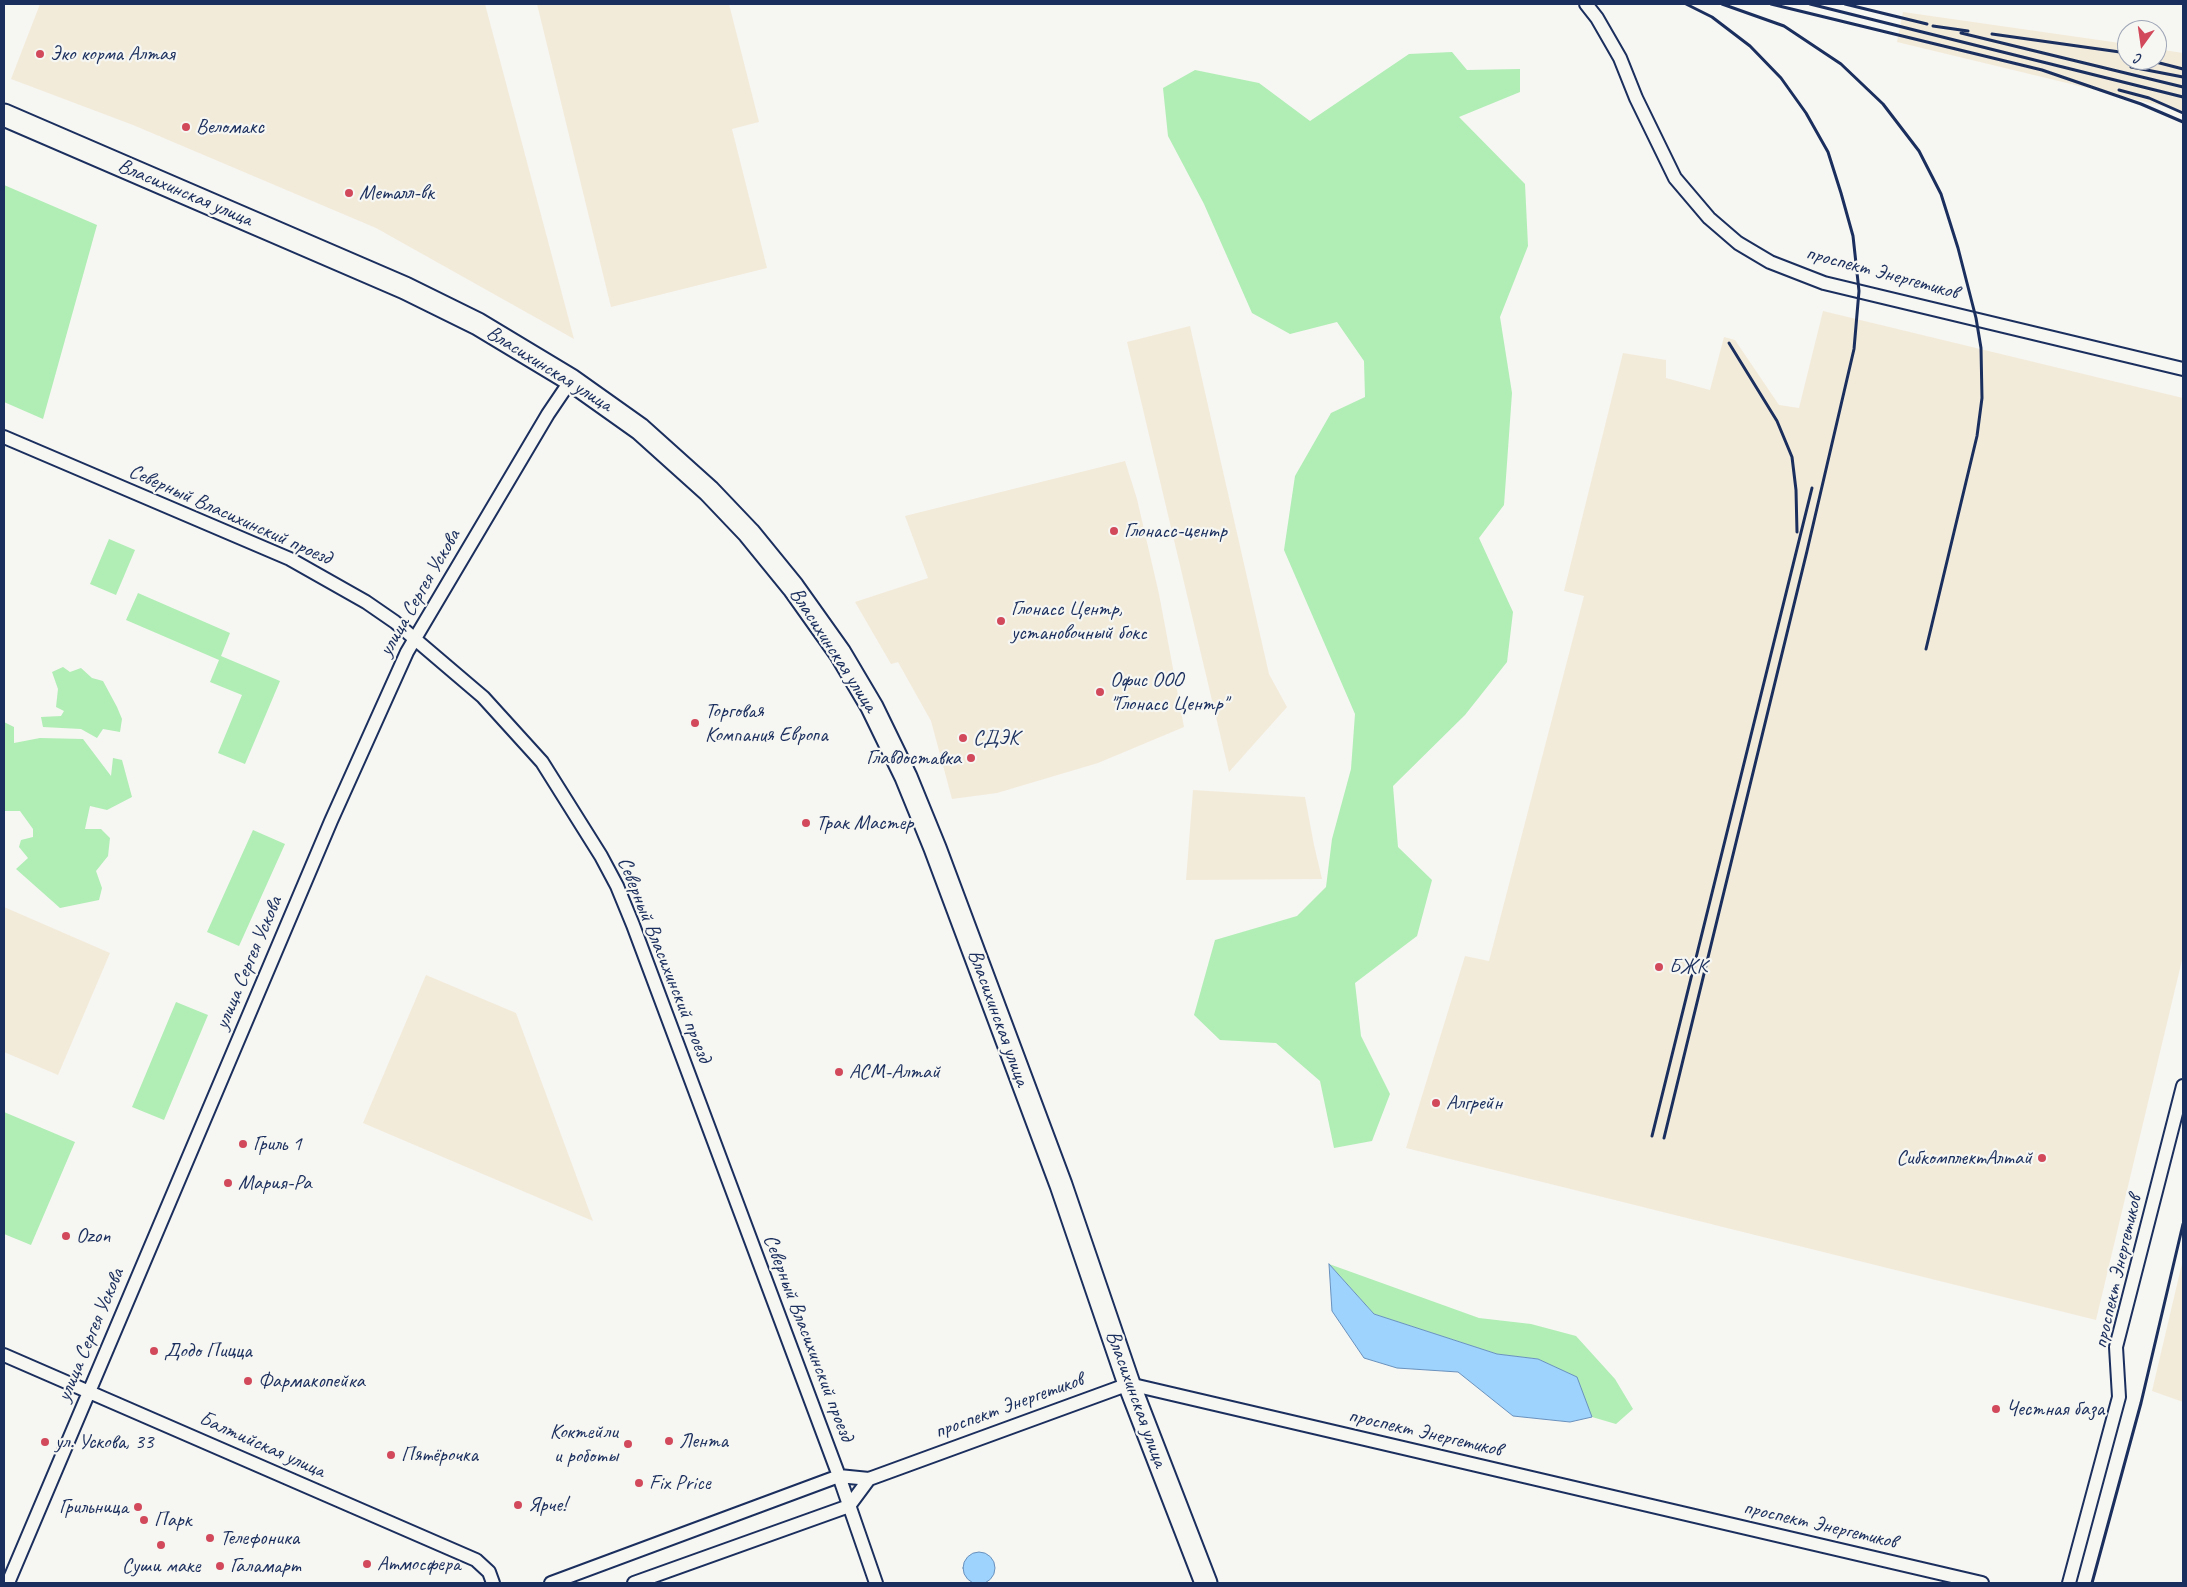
<!DOCTYPE html>
<html>
<head>
<meta charset="utf-8">
<style>
  body { margin:0 }
  #map { position:relative; width:2187px; height:1587px; overflow:hidden; background:#f6f6f2; font-family:Caveat,sans-serif }
  canvas { display:block }
  .frame { position:absolute; inset:0; border:5px solid #1b2f5e; pointer-events:none }
  .north { position:absolute; left:2117px; top:20px; width:50px; height:50px; box-sizing:border-box; background:#f6f6f2; border:1px solid #9ea6b7; border-radius:50%; rotate:194deg; font-size:14px; font-weight:700; line-height:20px; text-align:center; color:#1b2f5e }
  .north::after { content:''; display:block; margin:auto; width:18px; height:22px; background:#d1495b; clip-path:polygon(50% 0,100% 100%,50% 72%,0 100%) }
</style>
</head>
<body>
<div id="map">
<canvas width="2187" height="1587"></canvas>
<div class="frame"></div>
<div class="north">С</div>
</div>
<script>
const context = document.querySelector('canvas').getContext('2d');
context.lineJoin = 'round';
function fill(path, color) { context.fillStyle = color; context.fill(path, 'evenodd'); }
const toPath = rows => new Path2D(rows.map(r => 'M' + r).join(''));
function strokePath(path, color, width, dash) { context.strokeStyle = color; context.lineWidth = width; context.lineCap = dash ? 'butt' : 'round'; context.setLineDash(dash || []); context.stroke(path); }
function drawText(font, color, halo, rows, align = 'center') {
  context.font = font + ' Caveat,sans-serif'; context.lineWidth = 4.5; context.setLineDash([]); context.textBaseline = 'middle'; context.strokeStyle = halo; context.fillStyle = color; for (const [text, x, y, turn = 0] of rows) {
    context.save(); context.translate(x, y); context.rotate((+turn || 0) * Math.PI / 180); context.textAlign = isNaN(turn) ? turn : align; if (halo) context.strokeText(text, 0, 0); context.fillText(text, 0, 0); context.restore();
  }
}
fill(toPath([
  [40,4,485,4,574,339,376,228,133,125,11,79],
  [537,4,729,4,759,122,732,129,767,268,611,307],
  [1903,12,2127,44,2127,60,2157,60,2157,49,2183,53,2183,111,1897,42],
  [1823,311,2183,398,2183,956,2096,1320,1406,1148,1465,956,1489,961,1584,596,1564,591,1623,353,1666,360,1666,378,1710,390,1724,337,1735,340,1779,405,1799,408],
  [1190,326,1269,674,1287,707,1229,772,1127,342],
  [1125,461,1137,499,1159,594,1184,727,1098,763,997,793,952,799,931,721,898,662,891,664,855,602,928,578,905,516],
  [1193,790,1305,797,1314,845,1322,879,1186,880],
  [4,907,110,953,58,1075,4,1052],
  [426,975,516,1013,593,1221,363,1123],
  [2183,1259,2183,1402,2152,1391]
]), '#f3ebda');
fill(toPath([
  [1452,52,1467,70,1520,69,1520,92,1459,117,1525,184,1528,246,1500,317,1512,393,1504,505,1479,538,1513,612,1507,662,1465,715,1393,786,1398,847,1432,880,1417,936,1355,983,1361,1036,1390,1094,1372,1141,1334,1148,1320,1081,1276,1043,1220,1040,1194,1015,1215,940,1297,916,1326,887,1332,839,1351,769,1355,714,1284,550,1295,476,1331,413,1365,397,1364,361,1337,322,1290,334,1252,313,1204,204,1168,136,1163,88,1195,70,1259,83,1310,121,1409,54],
  [4,185,97,225,43,419,4,402],
  [109,539,135,550,116,595,90,584],
  [138,593,230,633,221,656,280,681,245,764,218,753,242,695,210,682,219,660,126,620],
  [63,667,70,672,81,668,92,678,103,681,117,707,122,719,120,732,103,729,97,738,81,729,43,727,41,717,61,716,64,711,56,707,58,689,52,672],
  [4,722,14,727,14,743,40,738,83,739,111,776,113,758,122,760,132,797,107,810,90,806,85,829,101,829,110,838,108,856,96,871,102,888,99,900,60,908,16,869,28,858,19,847,21,840,33,837,33,829,20,811,4,811],
  [253,830,285,844,239,946,207,932],
  [176,1002,208,1015,164,1120,132,1107],
  [4,1112,75,1142,31,1245,4,1234],
  [1329,1264,1479,1318,1531,1324,1576,1336,1615,1379,1633,1409,1616,1424,1592,1417,1576,1377,1538,1359,1497,1354,1374,1314]
]), '#b0eeb5');
const water = toPath([
  [1329,1264,1374,1314,1497,1354,1538,1359,1577,1377,1592,1417,1570,1422,1513,1416,1458,1372,1397,1368,1364,1358,1332,1311,1329,1264],
  '963 1568a16 16 0 1 1 32 0a16 16 0 1 1-32 0Z'
]);
fill(water, '#9dd3fc');
strokePath(water, '#6991bd', 1);
const minor = toPath([
  [1586,4,1597,18,1620,58,1636,98,1675,178,1709,218,1738,243,1770,262,1824,283,2183,369],
  [4,437,290,559,366,602,395,622,483,697,542,762,601,856,617,886,633,925,839,1476,876,1583],
  [4,1355,476,1560,489,1572,493,1583],
  [8,1583,331,821,407,652,548,414,571,380],
  [551,1583,839,1476,869,1479,1129,1384,1982,1583],
  [634,1583,849,1506,869,1479],
  [2069,1583,2119,1397,2116,1347,2183,1086]
]);
const trunk = toPath([
  [4,115,405,288,478,324,571,380,640,429,709,491,749,533,793,587,840,653,872,707,906,777,935,848,1061,1185,1129,1384,1206,1583]
]);
strokePath(minor, '#1b2f5e', 16);
strokePath(trunk, '#1b2f5e', 25);
strokePath(minor, '#f6f6f2', 12);
strokePath(trunk, '#f6f6f2', 21);
strokePath(toPath([
  [1722,4,1784,26,1841,64,1883,104,1919,151,1941,194,1958,248,1976,318,1981,348,1982,398,1977,436,1926,649],
  [1771,4,2042,70,2141,104,2183,122],
  [1810,4,2183,97],
  [1845,4,1927,24],
  [1933,26,1968,31],
  [1961,33,2183,87],
  [1992,34,2127,53],
  [2148,60,2183,69],
  [2131,67,2183,77],
  [2119,90,2149,98,2183,113],
  [1729,343,1777,421,1792,457,1796,490,1797,532],
  [1652,1136,1812,488],
  [1664,1138,1807,551,1854,349,1859,291,1853,236,1841,193,1828,152,1806,113,1781,78,1750,46,1712,17,1686,4],
  [2092,1583,2141,1403,2183,1224]
]), '#1b2f5e', 3);
for (const [x, y, r, color] of [
  [40,54,5,"#d1495b"],
  [186,127,5,"#d1495b"],
  [349,193,5,"#d1495b"],
  [1114,531,5,"#d1495b"],
  [1001,621,5,"#d1495b"],
  [1100,692,5,"#d1495b"],
  [695,723,5,"#d1495b"],
  [963,738,5,"#d1495b"],
  [971,758,5,"#d1495b"],
  [806,823,5,"#d1495b"],
  [1659,967,5,"#d1495b"],
  [839,1072,5,"#d1495b"],
  [1436,1103,5,"#d1495b"],
  [243,1144,5,"#d1495b"],
  [2042,1158,5,"#d1495b"],
  [228,1183,5,"#d1495b"],
  [66,1236,5,"#d1495b"],
  [154,1351,5,"#d1495b"],
  [248,1381,5,"#d1495b"],
  [1996,1409,5,"#d1495b"],
  [669,1441,5,"#d1495b"],
  [45,1442,5,"#d1495b"],
  [628,1444,5,"#d1495b"],
  [391,1455,5,"#d1495b"],
  [639,1483,5,"#d1495b"],
  [518,1505,5,"#d1495b"],
  [138,1507,5,"#d1495b"],
  [144,1520,5,"#d1495b"],
  [210,1538,5,"#d1495b"],
  [161,1545,5,"#d1495b"],
  [367,1564,5,"#d1495b"],
  [220,1566,5,"#d1495b"]
]) { const dot = new Path2D(); dot.arc(x, y, r, 0, 2 * Math.PI); context.fillStyle = color; context.fill(dot); strokePath(dot, '#f6f6f2', 2); }
drawText('21px', '#1b2f5e', '#f6f6f2', [
  ["Эко корма Алтая",50,54],
  ["Веломакс",196,127],
  ["Металл-вк",359,193],
  ["Глонасс-центр",1124,531],
  ["Глонасс Центр,",1011,609],
  ["установочный бокс",1011,633],
  ["Офис ООО",1110,680],
  ["\"Глонасс Центр\"",1110,704],
  ["Торговая",705,711],
  ["Компания Европа",705,735],
  ["СДЭК",973,738],
  ["Главдоставка",961,758,"right"],
  ["Трак Мастер",816,823],
  ["БЖК",1669,967],
  ["АСМ-Алтай",849,1072],
  ["Алгрейн",1446,1103],
  ["Гриль 1",253,1144],
  ["СибкомплектАлтай",2032,1158,"right"],
  ["Мария-Ра",238,1183],
  ["Ozon",76,1236],
  ["Додо Пицца",164,1351],
  ["Фармакопейка",258,1381],
  ["Честная база",2006,1409],
  ["Коктейли",618,1432,"right"],
  ["и роботы",618,1456,"right"],
  ["Лента",679,1441],
  ["ул. Ускова, 33",55,1442],
  ["Пятёрочка",401,1455],
  ["Fix Price",649,1483],
  ["Ярче!",528,1505],
  ["Грильница",128,1507,"right"],
  ["Парк",154,1520],
  ["Телефоника",220,1538],
  ["Атмосфера",377,1564],
  ["Суши маке",161,1566,"center"],
  ["Галамарт",230,1566]
], 'left');
drawText('21px', '#1b2f5e', '#f6f6f2', [
  ["Власихинская улица",185,193,23],
  ["проспект Энергетиков",1882,273,15],
  ["Власихинская улица",549,369,32],
  ["Северный Власихинский проезд",230,515,24],
  ["улица Сергея Ускова",420,593,-60],
  ["Власихинская улица",833,650,57],
  ["Северный Власихинский проезд",664,960,68],
  ["улица Сергея Ускова",249,963,-67],
  ["Власихинская улица",998,1018,70],
  ["проспект Энергетиков",2118,1272,-77],
  ["улица Сергея Ускова",91,1335,-67],
  ["Северный Власихинский проезд",808,1338,69],
  ["Власихинская улица",1136,1399,70],
  ["проспект Энергетиков",1009,1406,-20],
  ["проспект Энергетиков",1425,1433,13],
  ["Балтийская улица",262,1445,24],
  ["проспект Энергетиков",1820,1525,13]
]);
</script>
</body>
</html>
